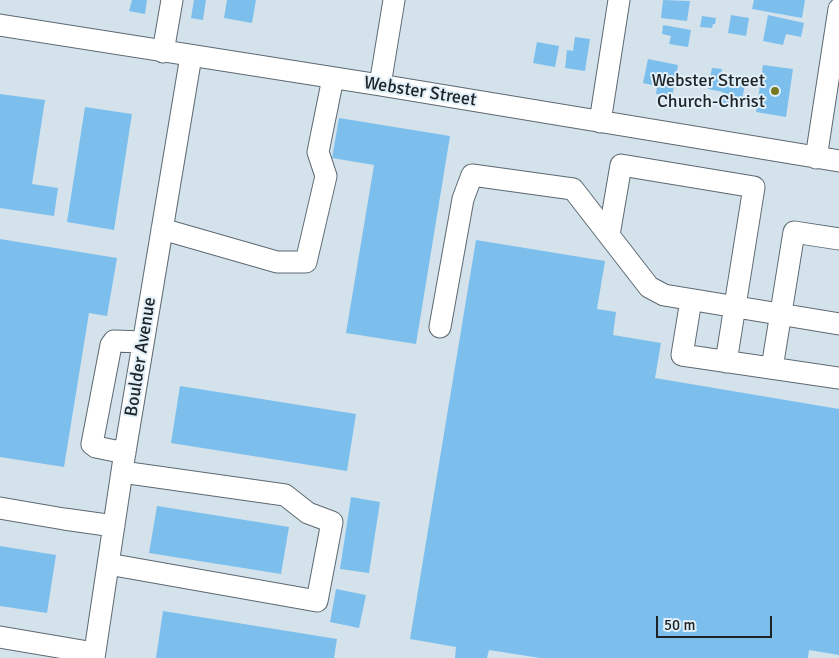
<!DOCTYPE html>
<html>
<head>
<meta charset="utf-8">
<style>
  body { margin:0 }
  #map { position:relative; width:839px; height:658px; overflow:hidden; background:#d4e2ec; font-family:Signika,sans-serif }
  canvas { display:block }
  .scale { position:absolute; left:656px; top:616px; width:116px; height:22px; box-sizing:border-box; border:2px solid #1e2326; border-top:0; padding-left:6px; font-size:15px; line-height:18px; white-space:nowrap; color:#1e2326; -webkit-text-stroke:4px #e1eff9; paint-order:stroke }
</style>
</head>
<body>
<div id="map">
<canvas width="839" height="658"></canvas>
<div class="scale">50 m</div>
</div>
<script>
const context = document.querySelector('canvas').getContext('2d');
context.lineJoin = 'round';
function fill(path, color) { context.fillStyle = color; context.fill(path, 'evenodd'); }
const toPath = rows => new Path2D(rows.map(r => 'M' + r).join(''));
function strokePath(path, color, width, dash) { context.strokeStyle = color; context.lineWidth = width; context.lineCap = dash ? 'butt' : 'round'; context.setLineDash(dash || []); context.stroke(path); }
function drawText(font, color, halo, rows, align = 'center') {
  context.font = font + ' Signika,sans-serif'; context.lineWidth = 4; context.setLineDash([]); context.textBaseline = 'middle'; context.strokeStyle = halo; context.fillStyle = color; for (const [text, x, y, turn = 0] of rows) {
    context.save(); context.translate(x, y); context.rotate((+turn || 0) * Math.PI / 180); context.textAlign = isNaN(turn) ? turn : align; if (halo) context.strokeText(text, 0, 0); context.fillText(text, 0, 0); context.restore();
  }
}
fill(toPath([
  [132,0,147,0,145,14,129,11],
  [194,0,206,0,203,20,191,18],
  [227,0,256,0,252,23,224,18],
  [663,0,690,1,687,21,661,18],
  [754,0,805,0,802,18,752,9],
  [731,15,749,18,746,36,728,33],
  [768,15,804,23,801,37,786,34,783,45,763,41],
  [702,16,716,18,715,24,713,24,712,28,700,27],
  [663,25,691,30,688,47,669,44,671,36,662,34],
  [575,37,590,39,585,71,565,68,567,50,573,51],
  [537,42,559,46,555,67,533,63],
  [648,59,678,65,672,97,656,94,657,86,643,83],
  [763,65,793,69,786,117,756,112],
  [712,68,722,69,720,80,724,81,725,74,746,78,741,106,721,103,723,92,708,89],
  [0,94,45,100,32,184,58,188,54,216,0,208],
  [85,107,132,114,114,230,67,222],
  [339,118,450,136,416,344,346,333,374,165,332,158],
  [0,239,117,258,107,316,89,313,64,467,0,457],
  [476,240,605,261,597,309,616,312,613,335,661,343,655,378,839,409,839,655,809,650,808,658,540,658,489,650,487,658,455,658,456,647,410,639],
  [180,386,356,414,347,471,171,443],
  [351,497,380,502,369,573,340,569],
  [157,506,289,527,281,574,149,553],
  [0,546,56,555,47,613,0,606],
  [336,589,366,595,359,628,330,622],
  [163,611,337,639,334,658,156,658]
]), '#7dbfec');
const minor = toPath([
  [0,25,380,85,839,161],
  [163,52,172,0],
  [380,85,394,0],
  [600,122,619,0],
  [816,158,839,9],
  [162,229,277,262,306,262,326,176,318,152,333,78],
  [609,235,621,165,754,187,726,362],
  [691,300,682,355,839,378],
  [440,327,463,199,472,175,573,189,649,287,664,295,839,324],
  [772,368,794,232,839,239],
  [125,453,96,447,92,444,111,345,114,341,143,342],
  [0,508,64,519,114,526],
  [108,564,317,601,332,522,308,513,285,495,122,472],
  [0,637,94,653],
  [94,658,124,458,191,56]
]);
strokePath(minor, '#5d6971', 23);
strokePath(minor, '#fff', 21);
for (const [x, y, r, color] of [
  [775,91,5,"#76781f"]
]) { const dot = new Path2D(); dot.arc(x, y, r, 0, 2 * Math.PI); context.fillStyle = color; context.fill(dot); strokePath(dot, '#e1eff9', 2); }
drawText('18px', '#1e2326', '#e1eff9', [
  ["Webster Street",765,81],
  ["Church-Christ",765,102]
], 'right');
drawText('18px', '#1e2326', '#e1eff9', [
  ["Webster Street",420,92,9],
  ["Boulder Avenue",141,357,-81]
]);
</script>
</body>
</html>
